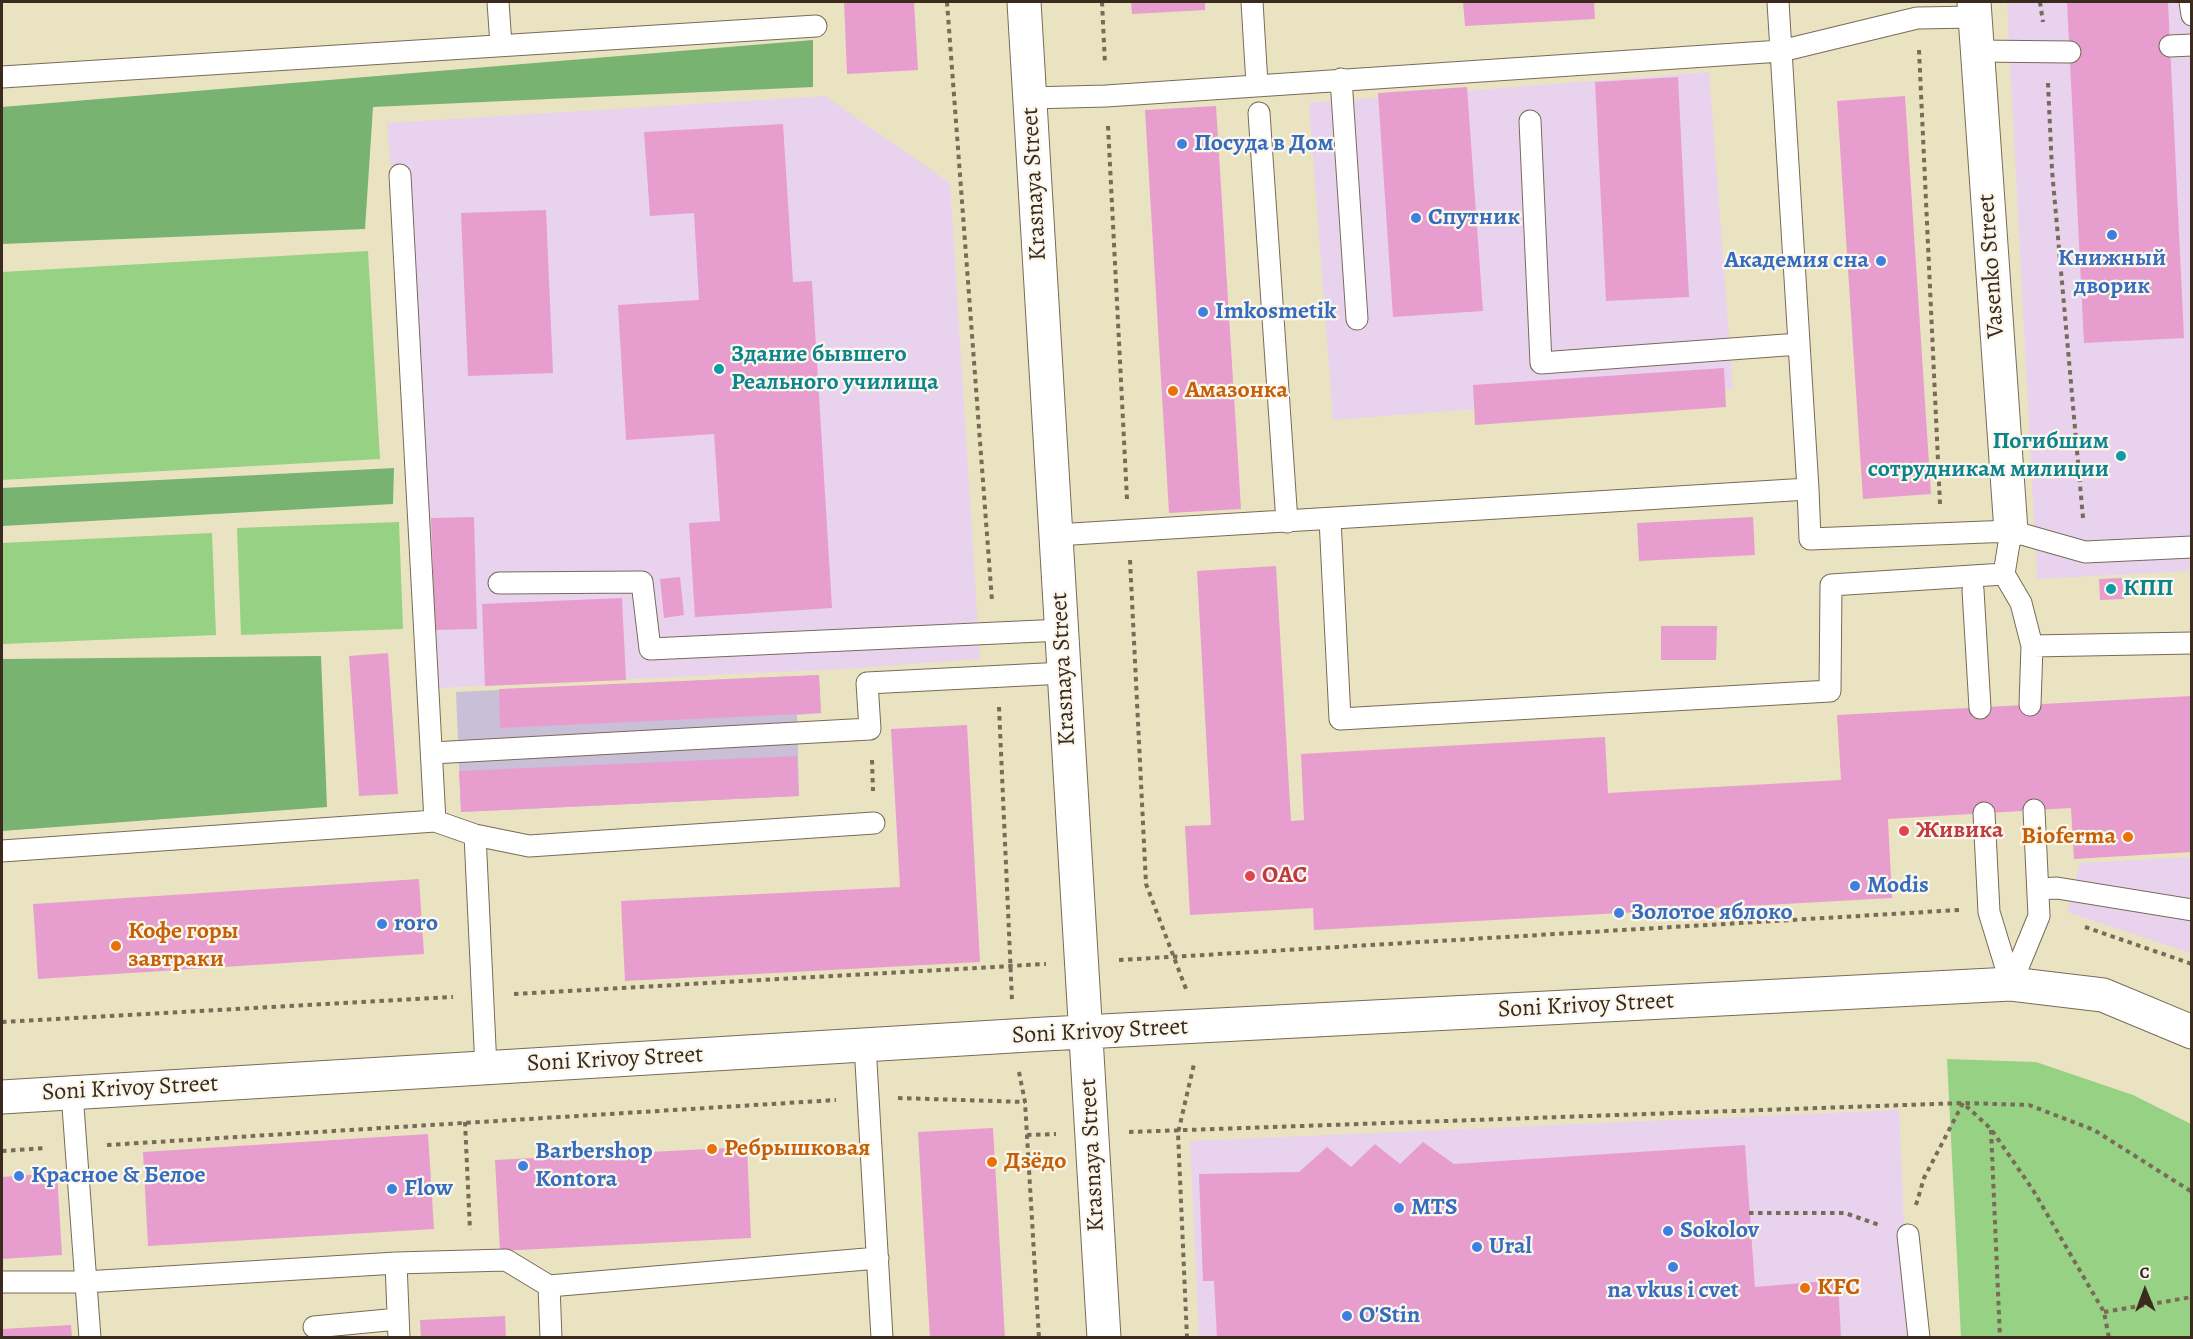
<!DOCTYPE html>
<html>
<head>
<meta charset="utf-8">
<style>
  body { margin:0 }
  #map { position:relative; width:2193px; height:1339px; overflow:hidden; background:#eae3c1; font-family:Alegreya,serif }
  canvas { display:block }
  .frame { position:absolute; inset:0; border:3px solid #3b2a1e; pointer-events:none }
  .north { position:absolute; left:2115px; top:1261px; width:60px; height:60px; -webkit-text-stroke:4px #fbf7ec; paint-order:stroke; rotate:359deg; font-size:16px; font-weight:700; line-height:24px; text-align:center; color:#3b2a1e }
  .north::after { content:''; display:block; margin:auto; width:21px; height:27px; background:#3b2a1e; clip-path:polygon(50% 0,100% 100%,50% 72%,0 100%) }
</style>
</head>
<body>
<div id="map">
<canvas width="2193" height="1339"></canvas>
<div class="frame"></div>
<div class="north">С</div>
</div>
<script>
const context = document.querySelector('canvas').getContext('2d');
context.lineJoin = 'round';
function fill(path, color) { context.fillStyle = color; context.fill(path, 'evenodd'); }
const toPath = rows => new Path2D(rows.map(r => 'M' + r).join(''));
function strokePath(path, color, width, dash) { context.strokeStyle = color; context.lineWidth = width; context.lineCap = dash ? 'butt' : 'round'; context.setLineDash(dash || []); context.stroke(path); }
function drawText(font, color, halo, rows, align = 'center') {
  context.font = font + ' Alegreya,serif'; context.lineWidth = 4.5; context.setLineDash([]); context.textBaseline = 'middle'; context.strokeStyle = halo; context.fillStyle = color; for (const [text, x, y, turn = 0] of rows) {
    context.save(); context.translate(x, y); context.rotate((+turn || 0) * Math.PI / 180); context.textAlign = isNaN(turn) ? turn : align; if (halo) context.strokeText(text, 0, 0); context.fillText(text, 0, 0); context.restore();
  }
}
fill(toPath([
  [2007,2,2191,2,2191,571,2037,579],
  [1709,72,1733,389,1333,420,1309,103],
  [825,96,950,183,980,659,844,669,436,688,387,123],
  [2191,857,2191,953,2067,912,2080,863],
  [1899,1110,1909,1337,1199,1337,1190,1141]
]), '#e9d2ed');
fill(toPath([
  [819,675,821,713,797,715,799,796,461,812,456,692]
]), '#c9bfd7');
fill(toPath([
  [368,251,380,459,2,480,2,272],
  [399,522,403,629,241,635,237,528],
  [212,533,216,635,2,644,2,543],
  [1947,1059,2036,1062,2133,1095,2191,1124,2191,1337,1961,1337]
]), '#97d184');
fill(toPath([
  [813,40,813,87,373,107,365,229,2,244,2,107],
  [394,468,393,504,2,526,2,488],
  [321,656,327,807,2,831,2,659]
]), '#79b372');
fill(toPath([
  [844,2,914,2,918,70,847,74],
  [1131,2,1205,2,1205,10,1132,14],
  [1463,2,1594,2,1595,19,1465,26],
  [2067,2,2168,2,2184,338,2084,343],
  [1678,77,1689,297,1606,301,1595,82],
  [1467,87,1483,311,1393,317,1378,93],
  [1905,96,1931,494,1863,499,1837,101],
  [1216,106,1241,509,1169,513,1145,110],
  [783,124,793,282,812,281,832,608,695,617,689,523,720,521,714,434,626,440,618,305,699,300,694,213,650,216,644,132],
  [546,210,553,373,468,376,461,213],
  [1724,368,1726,407,1475,425,1473,385],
  [474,517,477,629,435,630,431,518],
  [1753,517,1755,555,1639,561,1637,523],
  [1276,566,1291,821,1304,820,1301,754,1605,737,1608,793,1841,780,1837,715,2192,696,2192,852,2074,859,2071,808,1888,819,1892,898,1314,930,1313,908,1190,915,1185,826,1211,825,1197,571],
  [680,577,684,615,664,618,660,579],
  [2122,578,2124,599,2100,600,2099,579],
  [622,598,626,680,485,686,482,604],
  [1661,626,1717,626,1716,660,1661,660],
  [388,653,398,794,359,796,349,656],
  [819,675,821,713,500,728,499,689],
  [967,725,980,962,625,981,621,901,900,887,891,729],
  [797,756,799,796,461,812,459,771],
  [419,879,424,954,38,979,33,904],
  [993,1128,1005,1338,930,1338,918,1132],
  [428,1134,434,1229,148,1246,143,1152],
  [1423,1142,1454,1164,1745,1145,1755,1287,1838,1280,1841,1338,1217,1338,1214,1281,1203,1281,1199,1174,1299,1172,1327,1147,1351,1167,1375,1144,1400,1164],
  [747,1147,751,1238,500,1251,495,1160],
  [57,1173,62,1255,2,1259,2,1177],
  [505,1316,506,1338,421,1338,420,1320],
  [71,1325,72,1338,2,1338,2,1329]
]), '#e79ece');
const lane = toPath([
  [498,2,501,45],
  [1252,2,1257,84],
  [2190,2,2192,15],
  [2170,46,2192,45],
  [1977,51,2070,52],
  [2,77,816,26],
  [1341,79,1357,319],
  [1030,98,1106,96,1781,51,1917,18,1975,17],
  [1259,113,1287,522],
  [1530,121,1541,363,1799,344],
  [400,175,435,821],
  [1808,489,1810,539,2011,531,2085,552,2192,547],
  [1330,519,1340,719,1830,691,1831,585,2004,574,2011,531],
  [1056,535,1808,489,1778,2],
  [2004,574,2021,603,2032,646,2030,705],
  [499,583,642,582,650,649,1062,630],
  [1973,590,1980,708],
  [2032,646,2192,643],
  [432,753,870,729,867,683,1064,673],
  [1984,813,1989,912,2011,984],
  [475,835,486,1068],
  [2,851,435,821,475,835,529,846,874,823],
  [2038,889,2057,888,2192,910],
  [2011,984,2039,916,2034,810],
  [865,1045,882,1338],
  [72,1093,90,1338],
  [1908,1235,1919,1338],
  [396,1263,399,1338],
  [2,1282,85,1282,396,1263,506,1260,549,1286,878,1258],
  [549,1286,551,1338],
  [314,1327,398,1319]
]);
const street = toPath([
  [1974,2,2011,531]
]);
const secondary = toPath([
  [1024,2,1104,1338],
  [2,1097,1045,1034,2011,984,2103,995,2192,1032]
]);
strokePath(lane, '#786b57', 23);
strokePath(street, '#786b57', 35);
strokePath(secondary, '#786b57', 35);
strokePath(toPath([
  [947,2,992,601],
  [1102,2,1105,64],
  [2040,2,2043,22],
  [1919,50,1940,504],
  [2048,83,2052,170,2083,518],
  [1108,126,1127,499],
  [1130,560,1146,884,1186,989],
  [999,707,1012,1000],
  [872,760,873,791],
  [2085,927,2192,964],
  [1119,960,1959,910],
  [514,994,1046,964],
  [2,1022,453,997],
  [1019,1072,1025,1102,1039,1338],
  [898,1098,1025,1102],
  [465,1122,470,1230],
  [1991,1130,2000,1338],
  [1129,1132,1963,1103,2029,1105,2094,1130,2192,1192],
  [1027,1135,1056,1134],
  [107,1145,836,1100],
  [2,1151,46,1148],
  [1916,1205,1924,1178,1963,1103,1991,1129,2033,1190,2104,1312,2109,1338],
  [1749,1213,1845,1213,1879,1225],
  [2104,1312,2192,1297],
  [1187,1338,1178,1133,1194,1064]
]), '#786b57', 4, [4.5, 4.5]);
strokePath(lane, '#fff', 21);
strokePath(street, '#fff', 33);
strokePath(secondary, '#fff', 33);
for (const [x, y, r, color] of [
  [1182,144,6,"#3f7fe0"],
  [1416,218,6,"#3f7fe0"],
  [2112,235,6,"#3f7fe0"],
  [1881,261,6,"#3f7fe0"],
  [1203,312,6,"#3f7fe0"],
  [719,369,6,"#0f9aa8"],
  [1173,391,6,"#e8710a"],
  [2121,456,6,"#0f9aa8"],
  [2111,589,6,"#0f9aa8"],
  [1904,831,6,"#e0444e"],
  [2128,837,6,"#e8710a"],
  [1250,876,6,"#e0444e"],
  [1855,886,6,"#3f7fe0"],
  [1619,913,6,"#3f7fe0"],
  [382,924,6,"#3f7fe0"],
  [116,946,6,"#e8710a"],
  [712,1149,6,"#e8710a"],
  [992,1162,6,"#e8710a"],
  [523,1166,6,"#3f7fe0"],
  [19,1176,6,"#3f7fe0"],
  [392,1189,6,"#3f7fe0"],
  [1399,1208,6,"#3f7fe0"],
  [1668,1231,6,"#3f7fe0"],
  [1477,1247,6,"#3f7fe0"],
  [1673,1267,6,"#3f7fe0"],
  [1805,1288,6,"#e8710a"],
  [1347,1316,6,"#3f7fe0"]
]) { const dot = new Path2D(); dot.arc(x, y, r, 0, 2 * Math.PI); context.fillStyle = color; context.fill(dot); strokePath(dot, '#fbf7ec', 2); }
drawText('bold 24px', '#366cbe', '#fbf7ec', [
  ["Посуда в Дом",1194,144],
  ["Спутник",1428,218],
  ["Книжный",2112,259,"center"],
  ["дворик",2112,287,"center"],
  ["Академия сна",1869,261,"right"],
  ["Imkosmetik",1215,312],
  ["Modis",1867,886],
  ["Золотое яблоко",1631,913],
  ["roro",394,924],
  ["Barbershop",535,1152],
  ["Kontora",535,1180],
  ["Красное & Белое",31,1176],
  ["Flow",404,1189],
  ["MTS",1411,1208],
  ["Sokolov",1680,1231],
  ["Ural",1489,1247],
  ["na vkus i cvet",1673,1291,"center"],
  ["O'Stin",1359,1316]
], 'left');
drawText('24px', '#3b2a1e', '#fbf7ec', [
  ["Krasnaya Street",1035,184,-93],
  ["Vasenko Street",1992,266,-94],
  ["Krasnaya Street",1064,669,-93],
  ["Soni Krivoy Street",1586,1006,-3],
  ["Soni Krivoy Street",1100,1032,-3],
  ["Soni Krivoy Street",615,1060,-3],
  ["Soni Krivoy Street",130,1089,-3],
  ["Krasnaya Street",1093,1155,-93]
]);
drawText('bold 24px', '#0d838f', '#fbf7ec', [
  ["Здание бывшего",731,355],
  ["Реального училища",731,383],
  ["Погибшим",2109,442,"right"],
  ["сотрудникам милиции",2109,470,"right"],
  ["КПП",2123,589]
], 'left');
drawText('bold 24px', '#c56008', '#fbf7ec', [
  ["Амазонка",1185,391],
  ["Bioferma",2116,837,"right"],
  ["Кофе горы",128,932],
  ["завтраки",128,960],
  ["Ребрышковая",724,1149],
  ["Дзёдо",1004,1162],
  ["KFC",1817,1288]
], 'left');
drawText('bold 24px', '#be3a42', '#fbf7ec', [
  ["Живика",1916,831],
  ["ОАС",1262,876]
], 'left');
</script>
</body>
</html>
